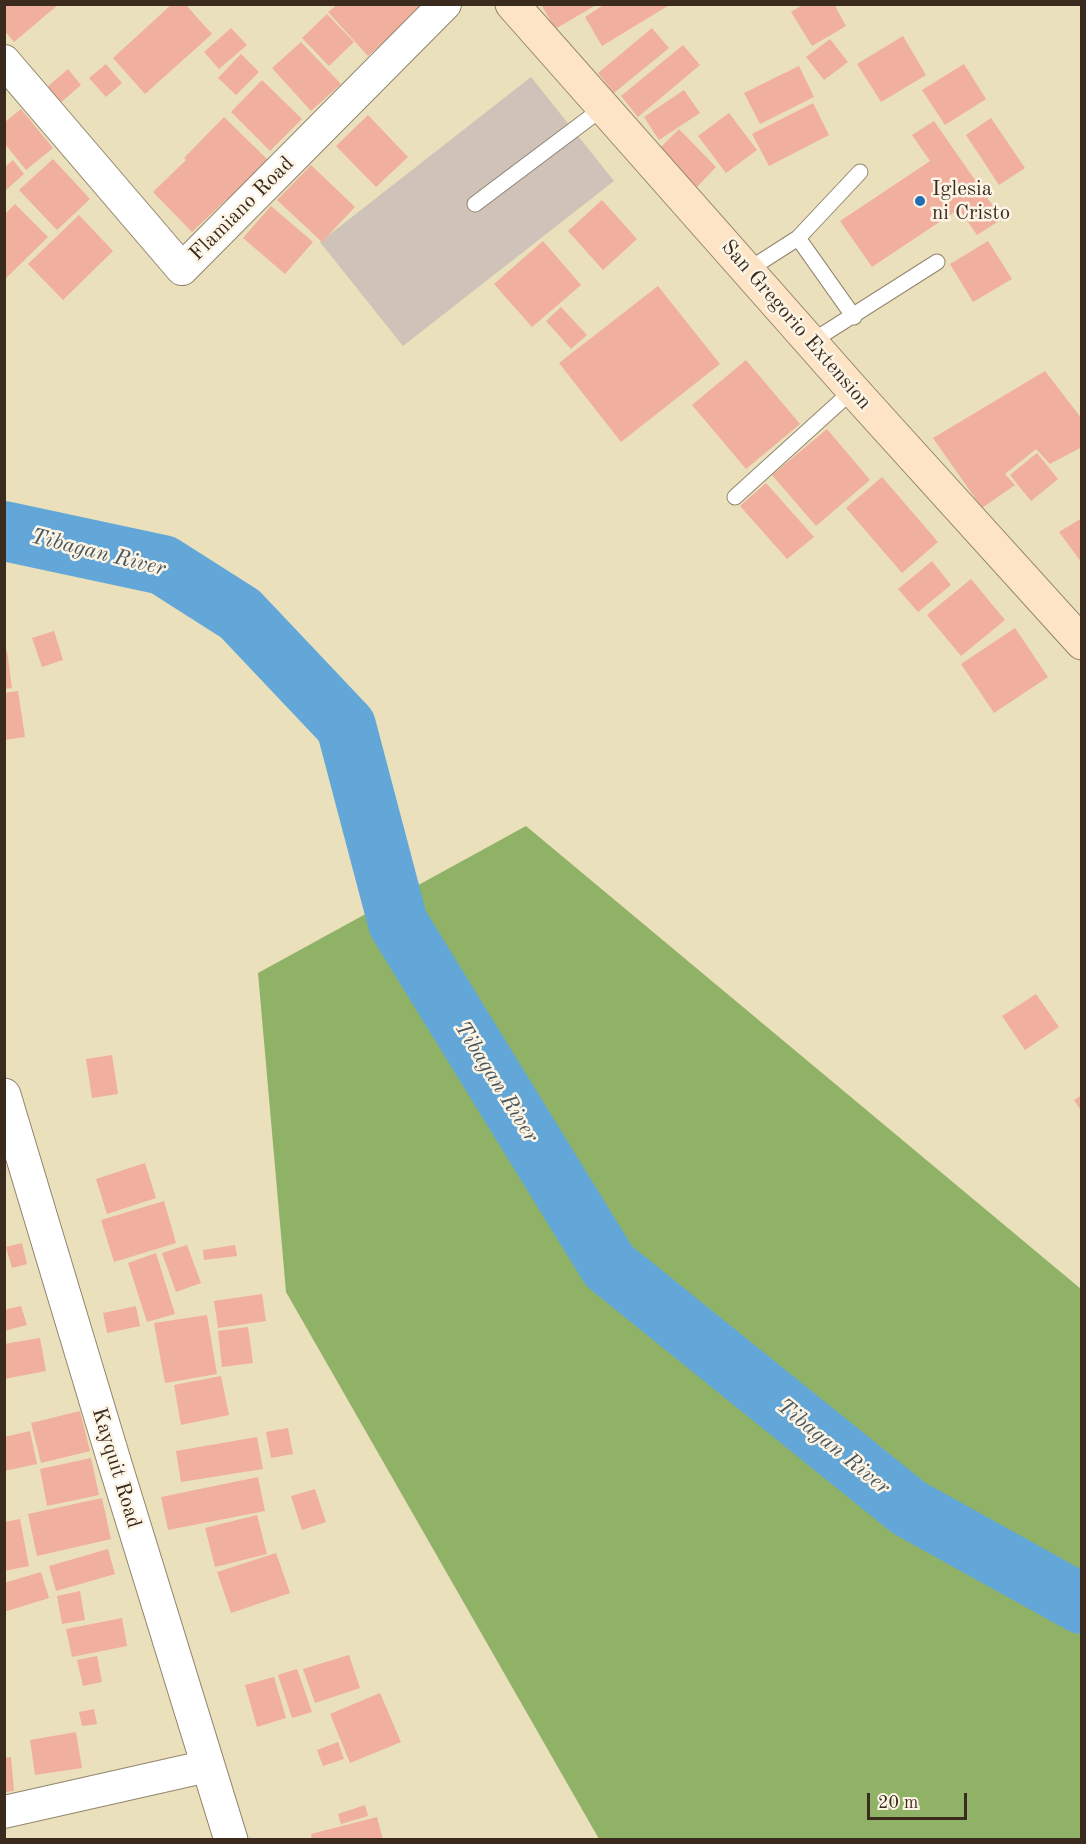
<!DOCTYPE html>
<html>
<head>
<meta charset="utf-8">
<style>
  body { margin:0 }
  #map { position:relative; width:1086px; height:1844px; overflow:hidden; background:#eae0bc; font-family:"Old Standard TT",serif }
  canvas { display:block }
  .frame { position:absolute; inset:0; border:6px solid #3b2a1e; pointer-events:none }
  .scale { position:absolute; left:867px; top:1793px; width:100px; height:27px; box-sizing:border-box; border:3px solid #3b2a1e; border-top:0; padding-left:8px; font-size:18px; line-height:21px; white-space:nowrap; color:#3b2a1e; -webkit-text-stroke:4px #fcf5e5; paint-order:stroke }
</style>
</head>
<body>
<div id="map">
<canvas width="1086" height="1844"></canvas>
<div class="frame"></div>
<div class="scale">20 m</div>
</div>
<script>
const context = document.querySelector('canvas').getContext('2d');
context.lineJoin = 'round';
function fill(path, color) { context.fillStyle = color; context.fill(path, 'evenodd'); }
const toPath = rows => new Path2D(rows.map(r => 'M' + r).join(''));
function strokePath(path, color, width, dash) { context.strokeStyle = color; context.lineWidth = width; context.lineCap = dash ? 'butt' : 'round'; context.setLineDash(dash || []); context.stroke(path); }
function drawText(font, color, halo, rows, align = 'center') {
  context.font = font + ' "Old Standard TT",serif'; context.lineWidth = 5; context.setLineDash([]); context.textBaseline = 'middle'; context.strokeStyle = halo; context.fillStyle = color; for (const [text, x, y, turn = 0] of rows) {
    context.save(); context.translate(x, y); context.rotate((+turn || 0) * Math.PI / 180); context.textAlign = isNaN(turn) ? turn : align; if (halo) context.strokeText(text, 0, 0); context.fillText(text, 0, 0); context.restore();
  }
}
fill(toPath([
  [531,77,614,181,403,346,320,242]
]), '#cec2b9');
fill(toPath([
  [526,826,1081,1289,1081,1839,599,1839,286,1292,258,973]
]), '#90b267');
strokePath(toPath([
  [4,531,163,565,240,614,346,726,398,923,609,1266,909,1508,1082,1604]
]), '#63a7d8', 60);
fill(toPath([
  [4,4,59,4,14,42,4,30],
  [172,4,185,4,212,34,145,94,113,58],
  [541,4,598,4,555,29],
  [605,4,671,4,602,46,585,17],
  [804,4,834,4,846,26,812,46,791,12],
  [337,5,425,5,368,56,328,12],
  [327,14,354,42,329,66,302,38],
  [231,28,247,45,219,69,204,52],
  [652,28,669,48,614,93,598,73],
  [903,36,926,75,881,102,857,64],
  [830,39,848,62,824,80,806,57],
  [301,42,341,84,311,111,272,68],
  [683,45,700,65,638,117,621,96],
  [241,54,259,72,236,95,218,78],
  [106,64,122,83,106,97,89,78],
  [964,64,986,99,945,125,922,90],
  [799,66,814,97,760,124,744,93],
  [68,69,81,85,59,104,46,88],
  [262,80,302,119,270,151,231,112],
  [684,90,700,113,659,140,644,117],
  [813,103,829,135,769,166,752,134],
  [21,109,53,148,26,170,5,144,5,122],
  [729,113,757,150,726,173,698,136],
  [368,115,408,157,376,187,336,146],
  [224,117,268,160,229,201,227,199,192,232,153,192,186,160,184,158],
  [991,118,1025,168,999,185,966,135],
  [934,121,1002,219,977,235,959,209,872,267,840,221,930,161,912,135],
  [679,129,716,167,697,187,659,149],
  [53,159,90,199,57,230,19,190],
  [13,160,24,174,5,191,5,167],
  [311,165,355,207,322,242,277,200],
  [602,200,637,239,603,270,568,231],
  [15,204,48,237,4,280,4,215],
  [271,206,313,242,285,274,243,238],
  [79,215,113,251,63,300,28,264],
  [543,241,581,285,532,327,494,284],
  [988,241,1012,279,973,302,950,264],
  [658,286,720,364,621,442,559,363],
  [561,307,587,335,571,349,546,321],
  [746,360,800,424,746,469,692,405],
  [1045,371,1082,419,1082,447,1050,464,1036,449,1005,474,1015,485,982,508,933,438],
  [827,429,870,480,816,526,772,475],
  [1037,453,1058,479,1031,501,1010,475],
  [882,477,938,542,902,573,846,508],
  [766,483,814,537,787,559,740,506],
  [1082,518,1082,563,1059,532],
  [932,561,951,585,918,612,898,589],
  [971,579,1005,620,961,656,927,615],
  [1015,628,1048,677,994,713,961,664],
  [54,631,63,660,42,667,32,638],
  [4,651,7,651,12,688,4,689],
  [18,691,25,737,4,740,4,693],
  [1036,994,1059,1027,1025,1050,1002,1016],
  [112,1055,118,1094,92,1098,86,1059],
  [1082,1095,1082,1112,1074,1100],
  [145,1163,156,1198,107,1214,96,1179],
  [164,1201,176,1243,114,1262,101,1220],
  [22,1243,27,1264,12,1268,6,1247],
  [187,1245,201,1283,176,1292,162,1253],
  [235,1245,237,1256,204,1260,203,1250],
  [156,1253,175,1314,147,1322,128,1263],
  [262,1294,266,1321,218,1328,214,1301],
  [21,1306,27,1325,4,1331,4,1310],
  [136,1306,140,1326,107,1333,103,1313],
  [207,1315,217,1374,165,1383,154,1323],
  [248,1327,253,1363,222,1367,218,1331],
  [40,1338,46,1371,4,1379,4,1344],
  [221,1376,229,1415,181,1425,174,1385],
  [80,1411,90,1451,41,1463,31,1423],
  [288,1428,293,1454,271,1458,266,1432],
  [30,1431,37,1464,4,1471,4,1437],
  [257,1437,263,1469,181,1482,176,1451],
  [91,1458,99,1495,47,1506,40,1469],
  [258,1477,265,1511,168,1530,161,1497],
  [315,1489,326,1522,302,1530,291,1496],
  [102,1498,111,1539,37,1556,28,1514],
  [257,1515,267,1554,215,1567,205,1528],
  [20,1519,29,1566,4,1571,4,1522],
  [108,1549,115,1574,56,1591,49,1566],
  [276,1553,290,1593,231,1613,217,1572],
  [41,1572,49,1598,4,1612,4,1583],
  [80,1591,85,1620,62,1624,57,1596],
  [122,1618,127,1646,72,1657,66,1629],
  [349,1655,360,1688,315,1703,303,1669],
  [97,1656,102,1682,83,1686,77,1660],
  [297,1669,312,1712,292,1718,278,1675],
  [274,1677,286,1718,257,1727,245,1685],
  [380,1693,401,1742,350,1763,330,1714],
  [94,1709,97,1724,82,1726,79,1712],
  [76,1732,82,1768,35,1775,30,1740],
  [338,1742,344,1759,323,1766,317,1750],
  [11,1757,14,1791,4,1792,4,1758],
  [365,1805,368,1816,341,1824,338,1814],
  [377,1817,383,1840,312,1840,311,1834]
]), '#f1af9e');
const service = toPath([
  [475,204,604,107],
  [798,238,854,317],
  [748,270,798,238,860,172],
  [811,342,937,262],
  [735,497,853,390]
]);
const minor = toPath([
  [4,61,182,269,445,4],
  [4,1812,208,1766]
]);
const tertiary = toPath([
  [4,1095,115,1464,231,1840]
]);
const secondary = toPath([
  [512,4,853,390,1082,643]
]);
strokePath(service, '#92856d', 17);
strokePath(minor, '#92856d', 34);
strokePath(tertiary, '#92856d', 35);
strokePath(secondary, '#92856d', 35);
strokePath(service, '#fff', 15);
strokePath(minor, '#fff', 32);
strokePath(tertiary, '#fff', 33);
strokePath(secondary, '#fee4c6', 33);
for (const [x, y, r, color] of [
  [920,201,6,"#1f6fb2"]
]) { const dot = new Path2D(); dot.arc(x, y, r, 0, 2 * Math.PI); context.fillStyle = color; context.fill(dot); strokePath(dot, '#fcf5e5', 2); }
drawText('21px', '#3b2a1e', '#fcf5e5', [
  ["Iglesia",932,189],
  ["ni Cristo",932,213]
], 'left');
drawText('21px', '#3b2a1e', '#fcf5e5', [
  ["Flamiano Road",242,209,-45],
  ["San Gregorio Extension",796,325,49],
  ["Kayquit Road",116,1468,73]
]);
drawText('italic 22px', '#49565f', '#fcf5e5', [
  ["Tibagan River",98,553,14],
  ["Tibagan River",496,1082,58],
  ["Tibagan River",833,1447,39]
]);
</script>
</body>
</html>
